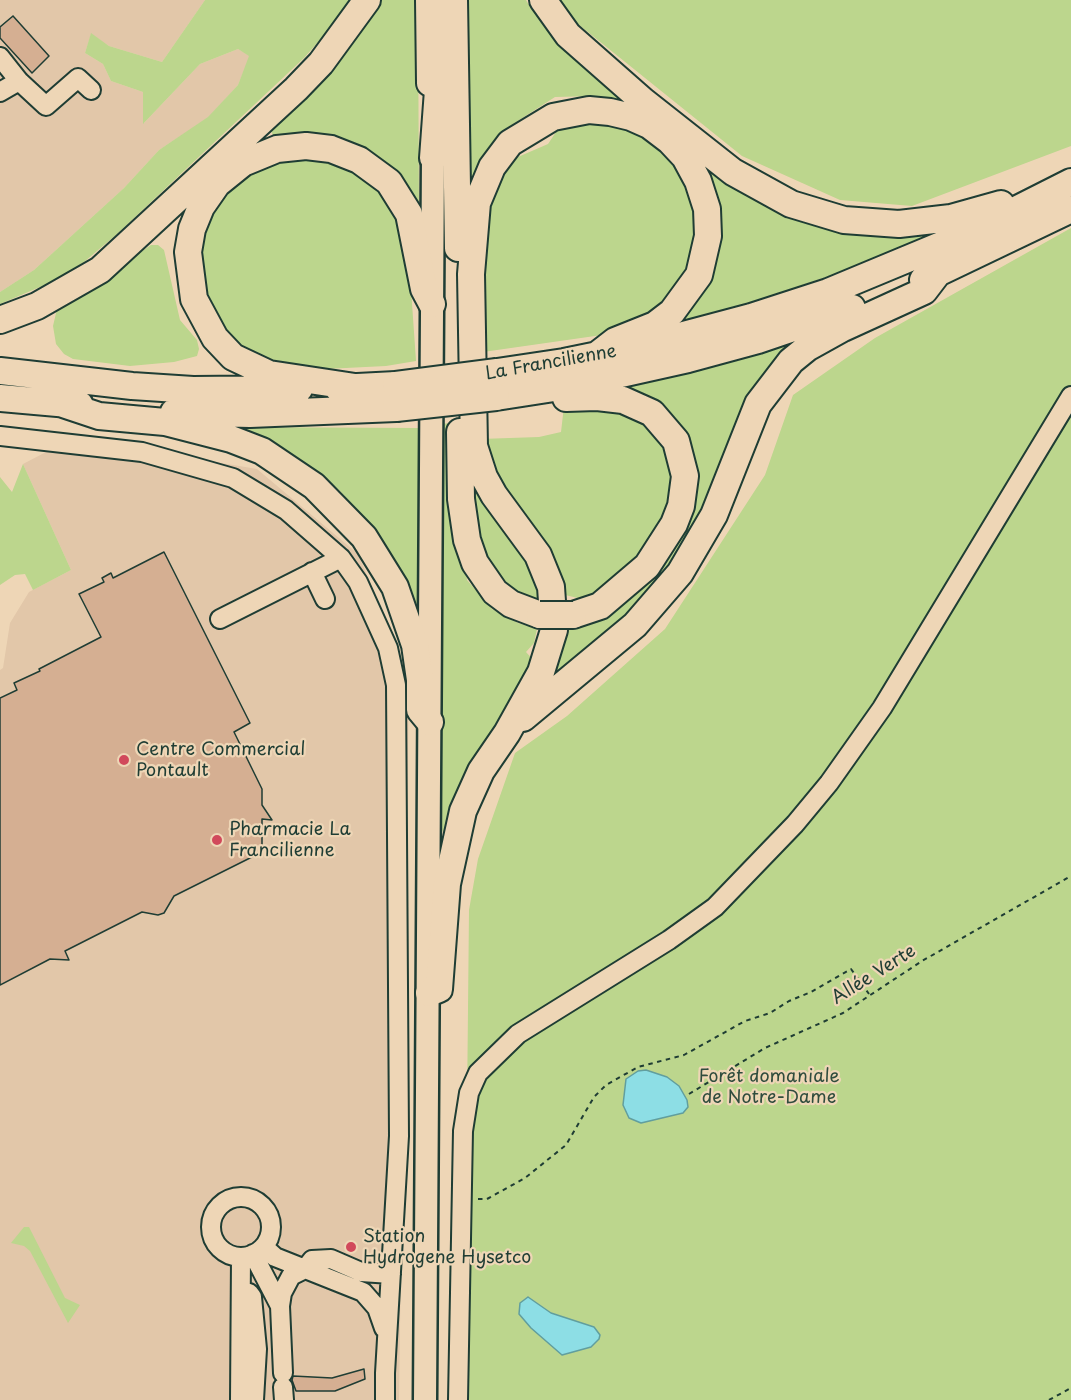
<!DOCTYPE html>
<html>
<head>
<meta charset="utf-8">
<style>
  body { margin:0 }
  canvas { display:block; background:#eed6b6 }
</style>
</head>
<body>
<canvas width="1071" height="1400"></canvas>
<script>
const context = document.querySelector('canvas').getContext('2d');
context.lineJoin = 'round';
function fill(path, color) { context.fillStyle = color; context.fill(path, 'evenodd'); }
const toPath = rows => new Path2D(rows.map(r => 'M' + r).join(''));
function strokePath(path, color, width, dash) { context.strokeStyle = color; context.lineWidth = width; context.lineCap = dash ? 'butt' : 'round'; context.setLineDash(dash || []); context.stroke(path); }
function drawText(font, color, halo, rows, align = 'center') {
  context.font = font + ' "Playpen Sans",sans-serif'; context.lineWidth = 4.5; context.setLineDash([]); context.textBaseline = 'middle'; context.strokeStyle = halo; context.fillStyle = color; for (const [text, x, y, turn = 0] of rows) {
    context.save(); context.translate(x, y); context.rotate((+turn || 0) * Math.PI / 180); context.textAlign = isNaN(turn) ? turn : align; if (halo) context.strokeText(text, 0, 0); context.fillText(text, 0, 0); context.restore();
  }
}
fill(toPath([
  [0,0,205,0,162,62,109,46,91,34,85,53,103,64,111,81,143,92,144,123,200,64,238,49,250,56,238,85,208,118,159,150,124,188,34,270,0,292],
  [73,438,257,469,358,554,409,675,399,1400,0,1400,0,670,3,668,10,623,29,592,71,570,23,464]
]), '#e2c7a9');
fill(toPath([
  [205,0,349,0,333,25,304,58,117,234,84,262,54,281,0,304,0,292,34,270,124,188,159,150,208,117,238,85,249,56,238,49,200,64,143,124,143,92,111,81,103,64,85,53,91,33,109,46,162,62],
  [377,0,418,0,419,215,389,171,274,137,269,127],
  [464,0,526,0,532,10,628,102,597,96,555,97,502,131,463,193],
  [557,0,1071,0,1071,146,912,206,840,200,742,156,568,16],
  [601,115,649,134,674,153,694,195,698,241,690,272,663,309,623,332,476,353,482,228,504,163,548,144,562,123],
  [679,143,790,215,941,226,919,240,846,270,777,294,697,321,674,317,711,265],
  [312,153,372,178,407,231,416,361,386,366,285,371,238,349,213,322,195,279,198,236,212,201,267,159],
  [1071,228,1071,1400,464,1400,469,910,478,859,515,753,567,716,665,629,765,475,793,395,875,338],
  [151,245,158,245,164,250,180,320,197,340,199,349,197,356,174,362,130,366,73,359,64,354,56,344,53,326,57,309],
  [804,340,651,597,558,674,551,673,559,629,622,599,693,474,626,388],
  [612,405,647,417,669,446,677,482,671,515,625,577,586,600,561,594,496,483,480,439,539,437,561,432,564,406],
  [453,423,467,580,492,609,518,623,537,629,534,643,526,652,537,664,451,825,443,832,438,820,438,424],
  [220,427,418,428,418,618,389,557,367,522,340,491,287,452],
  [465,432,543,581,540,607,515,598,480,563],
  [23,464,71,570,33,590,25,574,15,575,0,585,0,477,12,492],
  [24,1227,29,1227,65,1298,80,1305,68,1323,30,1251,24,1246,11,1243]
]), '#bcd68d');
const water = toPath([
  [646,1070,667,1077,679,1086,687,1100,688,1107,683,1113,641,1123,629,1118,623,1105,626,1079,638,1071,646,1070],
  [528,1297,551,1313,594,1327,600,1335,599,1339,591,1347,562,1355,531,1328,519,1314,520,1303,528,1297]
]);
fill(water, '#8ddee5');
strokePath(water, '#619e9e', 1.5);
const building = toPath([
  [13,16,49,56,32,73,0,38,0,27,13,16],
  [164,552,250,723,234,732,262,789,262,805,272,820,262,819,262,852,174,896,164,913,158,915,142,912,65,951,69,960,50,959,0,985,0,698,17,690,14,683,40,671,39,669,101,637,79,594,104,582,102,578,111,573,113,578,164,552],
  [364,1369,365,1379,335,1391,296,1391,292,1380,293,1376,332,1378,364,1369]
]);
fill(building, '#d5af92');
strokePath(building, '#1f3d34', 1.5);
const minor = toPath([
  [0,57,19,81,46,106,78,78,91,90],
  [0,92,19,81],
  [0,436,142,452,233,478,286,510,341,558,358,582,388,648,396,685,399,1136,385,1373,385,1400],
  [312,572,325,599],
  [220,619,341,558],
  '211 1227a30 30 0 1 1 60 0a30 30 0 1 1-60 0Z',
  [264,1247,275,1257,363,1292,377,1308,384,1328],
  [253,1254,280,1306],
  [249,1293,252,1297,257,1349,254,1400],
  [283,1373,280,1306,282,1293,291,1276,305,1269,312,1260,331,1259,361,1272,391,1274],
  [283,1387,284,1400],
  [240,1400,241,1257],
  [458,1400,463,1131,469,1093,478,1073,518,1034,669,940,715,907,795,824,829,783,882,708,1071,396]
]);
const major = toPath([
  [425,1400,433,158]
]);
const highway = toPath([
  [429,0,430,83],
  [454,0,458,248],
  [543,0,568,35,643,101,733,172,791,204,844,220,899,224,951,218,1001,204],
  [433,158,440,63],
  [923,280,1071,209],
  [0,320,37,306,100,270,296,89,321,63,367,0],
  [0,371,132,386,193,390,299,389],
  [497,372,564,362,642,346,751,317,828,292,970,233,1071,182],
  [355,387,269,374,233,357,215,338,194,299,188,252,192,229,201,207,217,184,243,163,277,149,306,146,331,149,359,160,389,182,409,214,424,289,432,304],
  [338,388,396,385],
  [496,397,567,386,688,359,758,340,852,308],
  [0,398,80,405],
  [566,398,597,397,623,400,652,413,676,441,685,476,681,506,674,524,647,566,600,606,573,615],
  [63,404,99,416,165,422,231,439,262,451,314,486,364,537,395,587,415,645,420,680,420,710,430,722],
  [174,412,250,414,396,408],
  [460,432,461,499,467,540,475,563,495,592,511,604,540,615],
  [523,718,635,625,680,573,714,515,758,404,791,361,807,348,843,328,924,291,937,274],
  [429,993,439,989,447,884,463,811,481,771,507,733,541,672,554,630,551,587,538,555,494,495,484,477,474,446,471,274,477,203,492,167,510,143,553,117,589,110,610,112,631,117,649,125,670,141,685,157,698,181,707,209,708,236,699,275,672,312,655,325,615,341,597,355]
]);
strokePath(minor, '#1f3d34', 22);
strokePath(major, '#1f3d34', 27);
strokePath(highway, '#1f3d34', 30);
strokePath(toPath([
  [689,1094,765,1048,843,1013,922,961,1071,876],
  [478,1199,487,1199,525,1178,566,1145,594,1097,606,1085,638,1067,684,1055,745,1021,770,1013,789,1001,811,992,851,969,869,994],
  [1049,1400,1071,1388]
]), '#1f3d34', 2, [4.5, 4.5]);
strokePath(minor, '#eed6b6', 18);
strokePath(major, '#eed6b6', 22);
strokePath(highway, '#eed6b6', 26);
const highwayBridge = toPath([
  [396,385,497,372],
  [396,408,496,397],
  [540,615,573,615]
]);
strokePath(highwayBridge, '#1f3d34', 30, []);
strokePath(highwayBridge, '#eed6b6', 26);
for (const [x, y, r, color] of [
  [124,760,6,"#d1495b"],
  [217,840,6,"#d1495b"],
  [351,1247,6,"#d1495b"]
]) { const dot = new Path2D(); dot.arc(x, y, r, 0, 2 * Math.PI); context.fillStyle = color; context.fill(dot); strokePath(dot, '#eed6b6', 2); }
drawText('18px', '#1f3d34', '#eed6b6', [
  ["La Francilienne",551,363,-10],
  ["Allée Verte",874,975,-32]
]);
drawText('18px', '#1f3d34', '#eed6b6', [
  ["Centre Commercial",136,750],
  ["Pontault",136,771],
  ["Pharmacie La",229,830],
  ["Francilienne",229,851],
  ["Station",363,1237],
  ["Hydrogene Hysetco",363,1258]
], 'left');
drawText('18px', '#2f4c3d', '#eed6b6', [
  ["Forêt domaniale",769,1077],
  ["de Notre-Dame",769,1098]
]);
</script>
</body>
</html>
